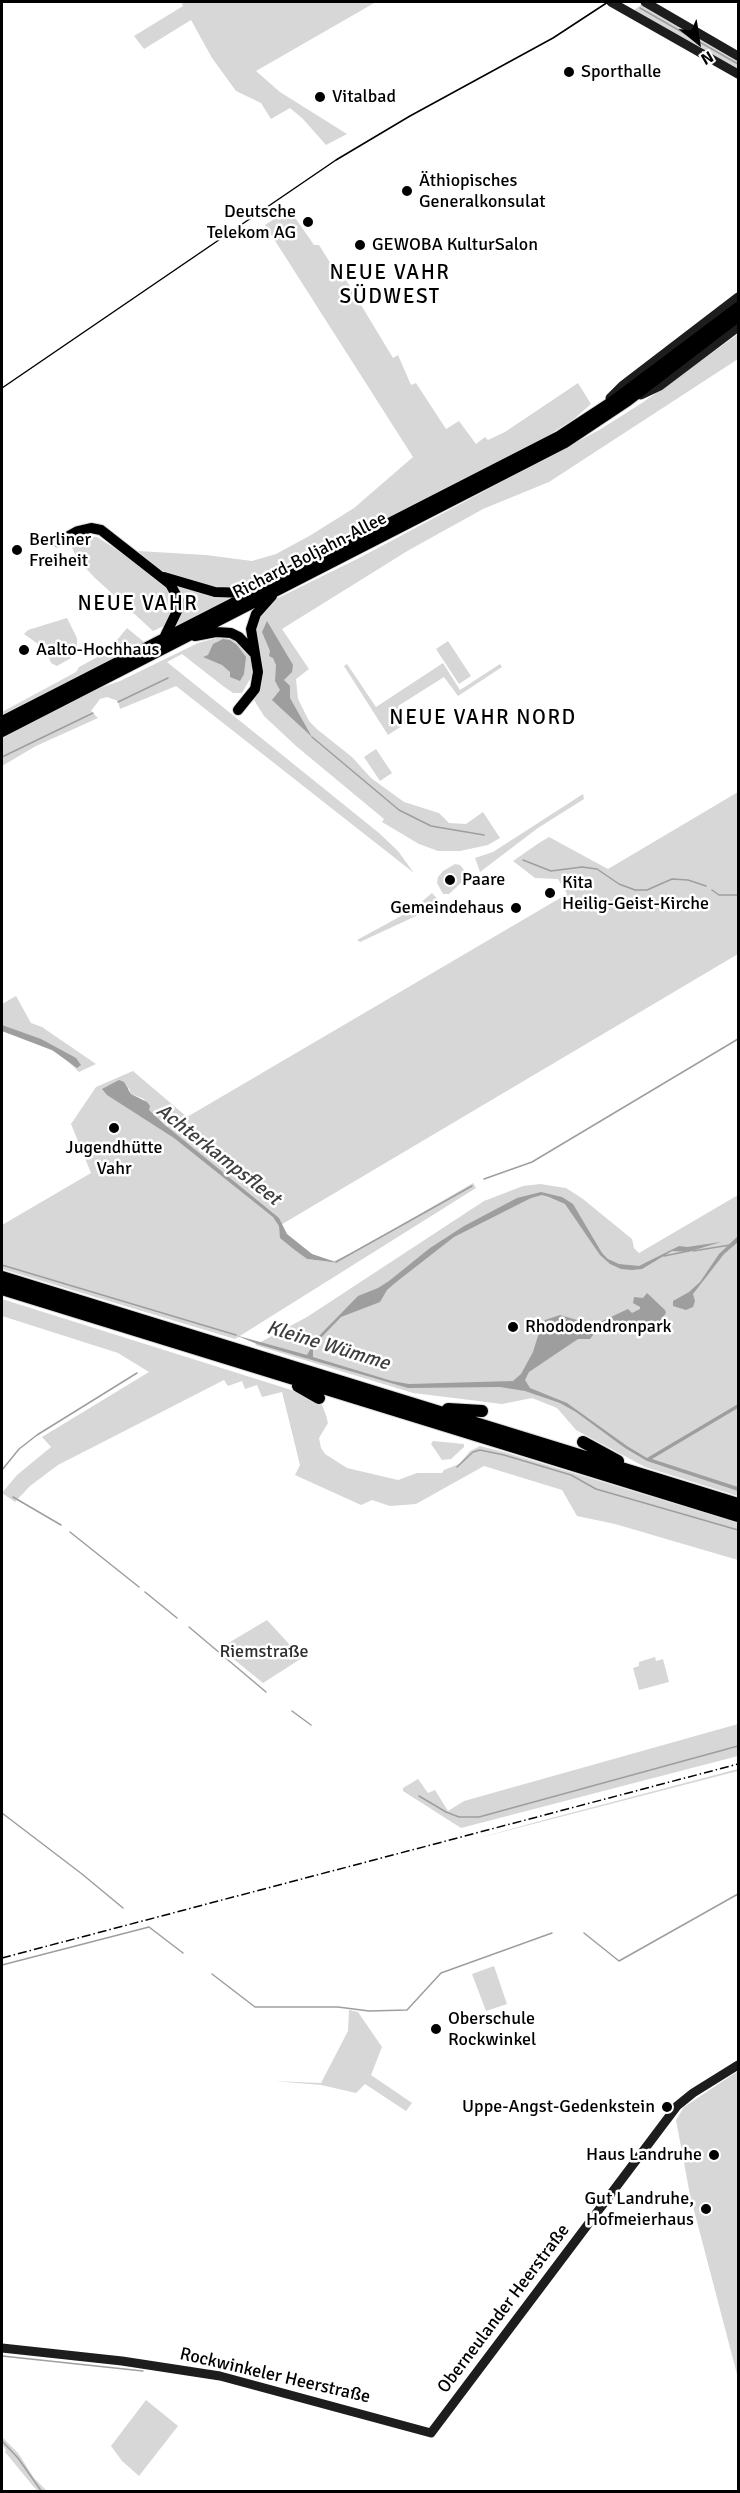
<!DOCTYPE html>
<html>
<head>
<meta charset="utf-8">
<style>
  body { margin:0 }
  #map { position:relative; width:740px; height:2493px; overflow:hidden; background:#fff; font-family:Signika,sans-serif }
  canvas { display:block }
  .frame { position:absolute; inset:0; border:3px solid #000; pointer-events:none }
  .north { position:absolute; left:668px; top:12px; width:60px; height:60px; -webkit-text-stroke:4px #fff; paint-order:stroke; rotate:150deg; font-size:16px; font-weight:700; line-height:24px; text-align:center; color:#000 }
  .north::after { content:''; display:block; margin:auto; width:21px; height:27px; background:#000; clip-path:polygon(50% 0,100% 100%,50% 72%,0 100%) }
</style>
</head>
<body>
<div id="map">
<canvas width="740" height="2493"></canvas>
<div class="frame"></div>
<div class="north">N</div>
</div>
<script>
const context = document.querySelector('canvas').getContext('2d');
context.lineJoin = 'round';
function fill(path, color) { context.fillStyle = color; context.fill(path, 'evenodd'); }
const toPath = rows => new Path2D(rows.map(r => 'M' + r).join(''));
function strokePath(path, color, width, dash) { context.strokeStyle = color; context.lineWidth = width; context.lineCap = dash ? 'butt' : 'round'; context.setLineDash(dash || []); context.stroke(path); }
function drawText(font, color, halo, rows, align = 'center') {
  context.font = font + ' Signika,sans-serif'; context.lineWidth = 5; context.setLineDash([]); context.textBaseline = 'middle'; context.strokeStyle = halo; context.fillStyle = color; for (const [text, x, y, turn = 0] of rows) {
    context.save(); context.translate(x, y); context.rotate((+turn || 0) * Math.PI / 180); context.textAlign = isNaN(turn) ? turn : align; if (halo) context.strokeText(text, 0, 0); context.fillText(text, 0, 0); context.restore();
  }
}
fill(toPath([
  [181,2,376,2,256,71,280,92,347,134,326,145,303,119,290,108,271,119,261,103,236,91,212,58,191,20,144,49,134,36,183,6],
  [642,4,738,59,738,71,633,11],
  [289,209,314,245,319,245,342,282,346,280,393,358,398,355,411,385,416,383,446,429,459,421,476,444,485,437,488,440,505,432,578,383,591,404,574,419,533,445,372,529,355,534,249,585,216,588,168,576,157,569,138,551,206,555,252,561,276,554,311,535,354,508,413,457,265,225],
  [738,334,738,359,549,482,483,509,409,550,282,629,309,669,296,679,298,699,309,721,318,730,352,757,371,778,404,802,439,813,449,823,466,824,483,812,500,838,488,845,460,851,438,851,419,844,382,822,384,819,296,746,264,716,254,700,262,683,263,669,255,622,274,600,361,557,599,430,642,403],
  [84,536,97,537,125,555,169,590,176,607,168,624,153,631,94,577,78,560,72,548,73,544],
  [175,586,223,598,232,598,174,630],
  [67,618,77,638,77,645,71,658,57,666,51,663,45,649,24,634,28,630],
  [127,628,144,642,2,717,2,712,76,672,79,667,107,652],
  [221,637,234,637,247,649,251,657,252,676,242,693,233,693,223,686,182,654,167,662,379,833,398,851,414,873,176,686,120,709,118,701,107,697,100,699,91,711,98,718,36,746,2,766,2,738,97,689,120,681,198,643],
  [448,641,471,676,459,684,436,649],
  [443,663,460,690,500,664,502,667,458,696,444,677,398,706,408,722,388,735,344,666,347,664,376,707],
  [376,749,392,773,380,781,364,757],
  [738,792,738,954,279,1226,296,1251,307,1259,338,1263,334,1261,360,1249,473,1183,476,1188,235,1339,2,1269,2,1225,91,1173,71,1124,96,1087,133,1071,187,1117,567,894,558,879,535,878,513,861,539,843,549,837,608,869],
  [129,1088,131,1094,144,1099,148,1110,168,1127,164,1130,117,1100],
  [583,794,584,799,538,828,480,872,475,858,493,852],
  [455,864,460,865,464,870,464,880,449,894,443,894,437,883,438,877,443,871],
  [432,893,440,902,429,910,360,942,357,940,412,910],
  [16,996,31,1023,42,1027,96,1064,79,1072,59,1053,2,1031,2,1004],
  [540,1184,566,1188,583,1199,632,1239,634,1248,639,1253,738,1195,738,1496,645,1467,576,1430,557,1408,532,1398,502,1404,413,1393,255,1345,307,1317,484,1201,523,1186],
  [2,1299,304,1394,322,1405,326,1415,328,1423,319,1438,321,1448,325,1454,347,1468,398,1480,417,1473,442,1473,444,1470,459,1464,470,1451,480,1446,504,1452,738,1523,738,1560,615,1524,577,1516,562,1490,484,1466,416,1504,390,1506,372,1500,361,1505,295,1475,300,1465,282,1392,262,1397,257,1385,245,1389,242,1381,228,1386,224,1380,58,1465,30,1486,15,1502,2,1493,17,1475,51,1447,42,1437,149,1372,118,1353,2,1316],
  [433,1441,464,1444,464,1447,451,1459,442,1460,431,1444],
  [267,1620,302,1658,263,1683,220,1648],
  [655,1657,656,1661,663,1659,669,1682,639,1690,633,1668,639,1666,639,1662],
  [738,1724,738,1756,461,1828,403,1791,403,1788,418,1779,428,1793,435,1790,448,1811,464,1801],
  [738,1769,738,1771,475,1839,540,1821],
  [494,1966,507,2004,486,2011,472,1974],
  [349,2010,358,2012,382,2047,371,2075,412,2103,406,2111,365,2084,356,2093,321,2085,274,2081,321,2083,348,2031],
  [738,2071,738,2378,690,2195,676,2120,684,2107],
  [146,2400,178,2426,139,2476,122,2461,111,2446],
  [2,2437,18,2453,34,2478,47,2491,38,2491,33,2486,5,2452,6,2450,2,2444]
]), '#d7d7d7');
fill(toPath([
  [267,621,293,665,292,672,284,680,290,686,290,698,312,737,272,700,280,690,275,681,276,665,273,658,269,656,270,651,262,632],
  [223,639,230,640,237,645,246,657,244,674,240,681,230,677,230,672,222,665,203,657,208,655,213,644],
  [2,1025,41,1039,76,1058,81,1065,77,1068,52,1050,2,1031],
  [119,1080,124,1082,131,1094,147,1102,150,1106,149,1110,165,1125,279,1218,287,1234,312,1254,339,1263,307,1259,296,1251,280,1238,279,1226,273,1217,174,1138,107,1095,102,1089],
  [541,1192,562,1197,573,1204,602,1253,608,1259,619,1264,639,1266,679,1246,687,1247,721,1242,688,1252,672,1251,642,1269,632,1270,621,1269,610,1264,600,1255,565,1204,549,1197,542,1195,531,1198,454,1237,395,1283,387,1290,380,1302,341,1317,317,1342,313,1347,313,1357,392,1381,409,1384,513,1381,521,1374,533,1352,542,1323,545,1320,560,1315,587,1323,600,1322,628,1309,632,1313,640,1309,640,1307,633,1303,634,1297,643,1298,647,1293,665,1310,666,1313,660,1321,648,1326,631,1324,614,1335,602,1330,596,1331,590,1339,578,1339,529,1372,525,1380,530,1388,567,1403,627,1446,647,1458,738,1404,738,1408,652,1459,738,1487,738,1491,647,1461,625,1448,576,1412,560,1403,525,1391,500,1387,408,1388,257,1344,235,1335,307,1355,316,1339,358,1296,378,1288,389,1281,430,1248,464,1226,517,1198],
  [738,1236,738,1242,724,1254,693,1294,695,1301,693,1307,686,1310,673,1306,673,1301,689,1292,700,1282,719,1254]
]), '#9e9e9e');
strokePath(toPath([
  [640,8,738,64],
  [118,702,168,678],
  [312,737,399,810,431,826,484,835],
  [2,757,93,713],
  [523,860,551,871,582,867,597,869,619,884,635,890,647,890,672,879,688,880,706,886],
  [712,890,719,895,738,895],
  [484,1179,532,1162,738,1039],
  [693,1251,730,1245],
  [664,1256,689,1251],
  [336,1262,472,1186],
  [2,1265,236,1335],
  [457,1467,473,1452,480,1450,504,1455,571,1475,596,1489,738,1530],
  [2,1470,19,1449,37,1435,137,1373],
  [13,1497,61,1525],
  [70,1532,139,1587],
  [145,1592,177,1618],
  [189,1627,266,1692],
  [292,1711,311,1725],
  [419,1796,446,1812,459,1817,479,1817,738,1746],
  [2,1813,82,1874,123,1908],
  [584,1933,619,1961,738,1894],
  [2,1965,149,1927,183,1953],
  [212,1974,255,2007,338,2007,369,2011,407,2010,441,1973,552,1933],
  [2,2356,143,2371],
  [2,2441,18,2458,42,2492]
]), '#9e9e9e', 1.5);
const primary = toPath([
  [58,542,78,531,91,528,101,530,170,584,179,600,179,607,164,638],
  [164,577,215,592,248,593],
  [195,636,216,632,231,633,239,637,253,652],
  [238,710,255,689,258,672,251,629,256,614,272,596],
  [2,721,559,436,614,400,738,307],
  [2,732,565,443,628,401,738,317]
]);
const highway = toPath([
  [2,1277,738,1504],
  [2,1289,738,1516],
  [298,1386,319,1398],
  [448,1409,482,1411],
  [583,1442,618,1461]
]);
strokePath(primary, '#dbdbdb', 12);
strokePath(highway, '#dbdbdb', 14);
strokePath(toPath([
  [611,2,738,74],
  [645,2,738,56],
  [641,395,660,386,738,327],
  [610,398,623,385,738,297],
  [2,2348,122,2361,220,2376,431,2433,677,2106,693,2093,738,2065]
]), '#1d1d1d', 9);
strokePath(primary, '#000', 10);
strokePath(highway, '#000', 12);
strokePath(toPath([
  [2,388,336,160,410,116,553,38,608,2]
]), '#000', 1.5);
strokePath(toPath([
  [2,1958,738,1764]
]), '#000', 1.5, [9, 3, 1.5, 3]);
for (const [x, y, r, color] of [
  [569,72,6,"#000"],
  [320,97,6,"#000"],
  [407,191,6,"#000"],
  [308,222,6,"#000"],
  [360,245,6,"#000"],
  [17,550,6,"#000"],
  [24,650,6,"#000"],
  [450,880,6,"#000"],
  [550,893,6,"#000"],
  [516,908,6,"#000"],
  [114,1128,6,"#000"],
  [513,1327,6,"#000"],
  [436,2029,6,"#000"],
  [667,2107,6,"#000"],
  [714,2155,6,"#000"],
  [706,2209,6,"#000"]
]) { const dot = new Path2D(); dot.arc(x, y, r, 0, 2 * Math.PI); context.fillStyle = color; context.fill(dot); strokePath(dot, '#fff', 2); }
drawText('18px', '#000', '#fff', [
  ["Sporthalle",581,72],
  ["Vitalbad",332,97],
  ["Äthiopisches",419,181],
  ["Generalkonsulat",419,202],
  ["Deutsche",296,212,"right"],
  ["Telekom AG",296,233,"right"],
  ["GEWOBA KulturSalon",372,245],
  ["Berliner",29,540],
  ["Freiheit",29,561],
  ["Aalto-Hochhaus",36,650],
  ["Paare",462,880],
  ["Kita",562,883],
  ["Heilig-Geist-Kirche",562,904],
  ["Gemeindehaus",504,908,"right"],
  ["Jugendhütte",114,1148,"center"],
  ["Vahr",114,1169,"center"],
  ["Rhododendronpark",525,1327],
  ["Oberschule",448,2019],
  ["Rockwinkel",448,2040],
  ["Uppe-Angst-Gedenkstein",655,2107,"right"],
  ["Haus Landruhe",702,2155,"right"],
  ["Gut Landruhe,",694,2199,"right"],
  ["Hofmeierhaus",694,2220,"right"]
], 'left');
drawText('18px', '#000', '#fff', [
  ["Richard-Boljahn-Allee",310,556,-27],
  ["Oberneulander Heerstraße",504,2309,-53],
  ["Rockwinkeler Heerstraße",275,2376,13]
]);
drawText('18px', '#2e2e2e', '#fff', [
  ["Riemstraße",264,1652]
]);
drawText('italic 20px', '#3f3f3f', '#fff', [
  ["Achterkampsfleet",218,1155,38],
  ["Kleine Wümme",328,1346,17]
]);
context.letterSpacing = '1.5px';
drawText('21px', '#000', '#fff', [
  ["NEUE VAHR",390,273],
  ["SÜDWEST",390,297],
  ["NEUE VAHR",138,604],
  ["NEUE VAHR NORD",483,718]
]);
context.letterSpacing = '0px';
</script>
</body>
</html>
